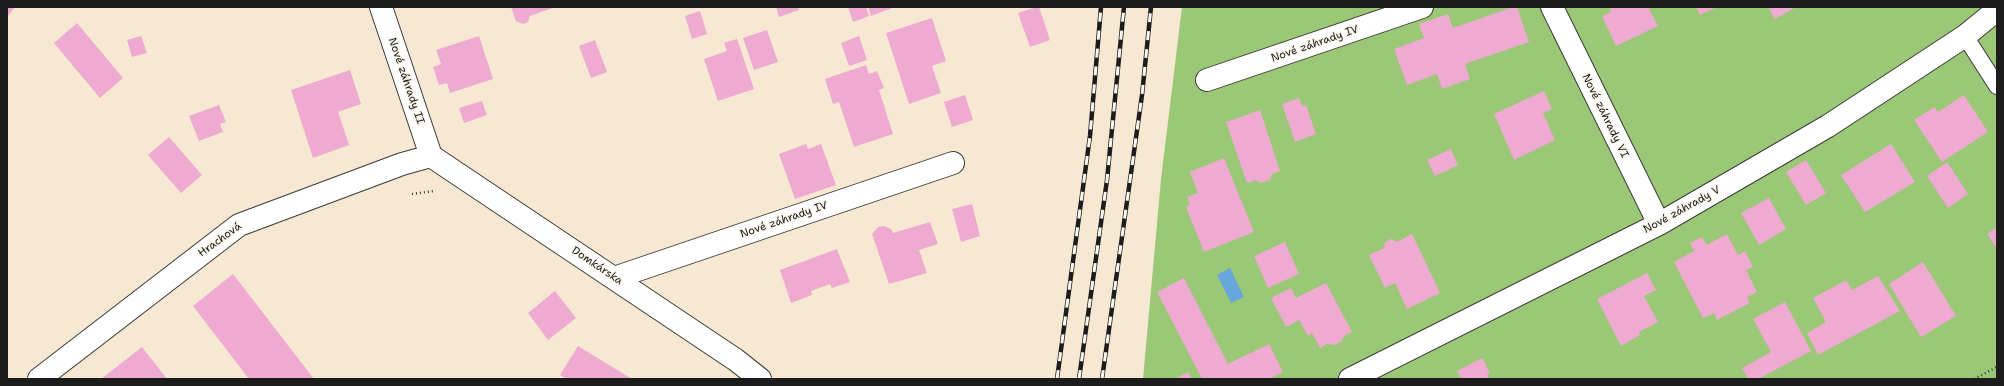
<!DOCTYPE html>
<html>
<head>
<meta charset="utf-8">
<style>
  body { margin:0 }
  #map { position:relative; width:2004px; height:386px; overflow:hidden; background:#f6e8d2; font-family:"Shantell Sans",sans-serif }
  canvas { display:block }
  .frame { position:absolute; inset:0; border:8px solid #1c1c1c; pointer-events:none }
</style>
</head>
<body>
<div id="map">
<canvas width="2004" height="386"></canvas>
<div class="frame"></div>
</div>
<script>
const context = document.querySelector('canvas').getContext('2d');
context.lineJoin = 'round';
function fill(path, color) { context.fillStyle = color; context.fill(path, 'evenodd'); }
const toPath = rows => new Path2D(rows.map(r => 'M' + r).join(''));
function strokePath(path, color, width, dash) { context.strokeStyle = color; context.lineWidth = width; context.lineCap = dash ? 'butt' : 'round'; context.setLineDash(dash || []); context.stroke(path); }
function drawText(font, color, halo, rows, align = 'center') {
  context.font = font + ' "Shantell Sans",sans-serif'; context.lineWidth = 3; context.setLineDash([]); context.textBaseline = 'middle'; context.strokeStyle = halo; context.fillStyle = color; for (const [text, x, y, turn = 0] of rows) {
    context.save(); context.translate(x, y); context.rotate((+turn || 0) * Math.PI / 180); context.textAlign = isNaN(turn) ? turn : align; if (halo) context.strokeText(text, 0, 0); context.fillText(text, 0, 0); context.restore();
  }
}
fill(toPath([
  [1182,7,1997,7,1997,379,1143,379,1161,179]
]), '#9ac876');
fill(toPath([
  [1230,268,1244,297,1231,303,1217,275]
]), '#68a7db');
fill(toPath([
  [7,7,15,7,7,17],
  [511,7,555,7,530,16,528,22,523,24,516,21],
  [776,7,798,7,799,10,779,17],
  [848,7,866,7,869,16,853,22],
  [868,7,895,7,871,16],
  [1036,7,1039,7,1050,40,1030,47,1018,13],
  [1513,7,1517,7,1529,42,1465,64,1470,79,1442,89,1437,74,1407,85,1394,49,1424,38,1419,24,1448,14,1453,28],
  [1609,7,1648,7,1658,26,1616,46,1602,16,1611,12],
  [1696,7,1717,7,1700,15],
  [1768,7,1796,7,1775,19],
  [700,11,707,34,692,39,685,16],
  [932,18,946,61,932,66,941,93,909,104,886,33],
  [77,23,123,78,100,98,54,43],
  [767,30,778,62,754,70,743,38],
  [141,36,147,53,132,57,127,40],
  [479,36,493,79,450,93,447,83,439,85,433,67,441,64,436,50],
  [859,36,867,60,849,66,841,43],
  [737,39,754,89,718,101,704,59,727,51,724,43],
  [595,40,607,72,591,78,579,46],
  [866,65,869,74,877,71,884,88,879,90,893,134,854,147,839,102,833,104,825,79],
  [350,70,361,104,338,112,349,145,313,158,291,90],
  [1544,91,1552,109,1543,113,1555,140,1514,160,1494,114],
  [965,95,973,120,952,127,944,102],
  [1964,95,1988,132,1942,162,1914,120,1934,107,1938,112],
  [1299,98,1302,106,1306,105,1316,134,1295,142,1282,104],
  [482,101,487,115,464,123,459,108],
  [219,105,226,122,220,124,223,132,199,141,189,116],
  [1260,110,1280,171,1272,174,1270,180,1261,183,1256,180,1247,183,1226,122],
  [169,137,202,175,181,193,148,155],
  [806,144,808,149,821,144,836,185,795,199,779,154],
  [1891,144,1915,182,1865,212,1841,175],
  [1451,149,1458,165,1435,176,1427,160],
  [1224,158,1254,232,1204,252,1186,207,1190,205,1187,197,1198,193,1190,172],
  [1806,160,1826,193,1806,205,1786,172],
  [1947,162,1968,194,1948,208,1927,176],
  [1769,198,1786,229,1759,245,1741,213],
  [972,204,980,236,961,242,952,209],
  [930,222,938,244,919,250,927,273,889,284,872,234,878,227,884,226,891,229,893,233],
  [1997,227,1997,249,1987,234],
  [1412,234,1440,293,1407,309,1395,283,1385,288,1369,255,1384,248,1385,242,1391,239,1397,242],
  [1727,234,1738,255,1745,251,1753,267,1746,270,1757,292,1747,297,1750,303,1717,320,1714,313,1703,318,1674,262,1694,251,1690,243,1702,237,1707,245],
  [1285,242,1299,274,1268,288,1254,256],
  [837,249,850,282,832,288,830,284,811,291,812,295,791,303,780,270],
  [1923,262,1956,316,1921,337,1889,284],
  [1647,273,1656,290,1644,296,1658,322,1639,332,1640,335,1621,346,1597,299],
  [233,274,314,379,249,379,193,306],
  [1878,276,1900,311,1818,355,1807,333,1826,322,1813,298,1846,280,1852,290],
  [1184,278,1228,364,1269,344,1283,372,1269,379,1202,379,1157,292],
  [1326,283,1352,332,1344,336,1341,342,1335,345,1327,344,1320,348,1312,333,1308,336,1299,320,1286,327,1271,298,1291,288,1296,298],
  [555,291,576,318,548,340,528,313],
  [1785,302,1811,351,1758,379,1748,379,1742,368,1771,352,1753,319],
  [578,346,632,379,567,379,560,375],
  [142,347,167,379,101,379],
  [1482,358,1490,373,1487,374,1489,379,1461,379,1457,371],
  [1188,372,1191,379,1175,379]
]), '#eeaad0');
const service = toPath([
  [1965,36,1997,86]
]);
const minor = toPath([
  [381,7,431,156],
  [1552,7,1659,224],
  [1207,80,1422,7],
  [431,156,736,360,760,379],
  [614,278,953,163],
  [39,379,239,225,402,164,431,156],
  [1350,379,1659,224,1828,126,1965,36,1997,10]
]);
strokePath(service, '#3d3b37', 18);
strokePath(minor, '#3d3b37', 24);
strokePath(toPath([
  [412,194,434,191],
  [1974,379,1997,367]
]), '#3d3b37', 2.5, [1, 3]);
strokePath(service, '#fff', 16);
strokePath(minor, '#fff', 22);
const rail = toPath([
  [1057,379,1090,136,1101,7],
  [1079,379,1107,180,1124,7],
  [1102,379,1142,95,1151,7]
]);
strokePath(rail, '#1c1c1c', 4.5);
strokePath(rail, '#fbf7ec', 3, [9]);
drawText('11px', '#1c1c1c', '#fbf7ec', [
  ["Nové záhrady IV",1315,44,-19],
  ["Nové záhrady II",406,81,71],
  ["Nové záhrady VI",1605,116,64],
  ["Nové záhrady V",1682,210,-29],
  ["Nové záhrady IV",784,220,-19],
  ["Hrachová",220,240,-36],
  ["Domkárska",597,266,34]
]);
</script>
</body>
</html>
